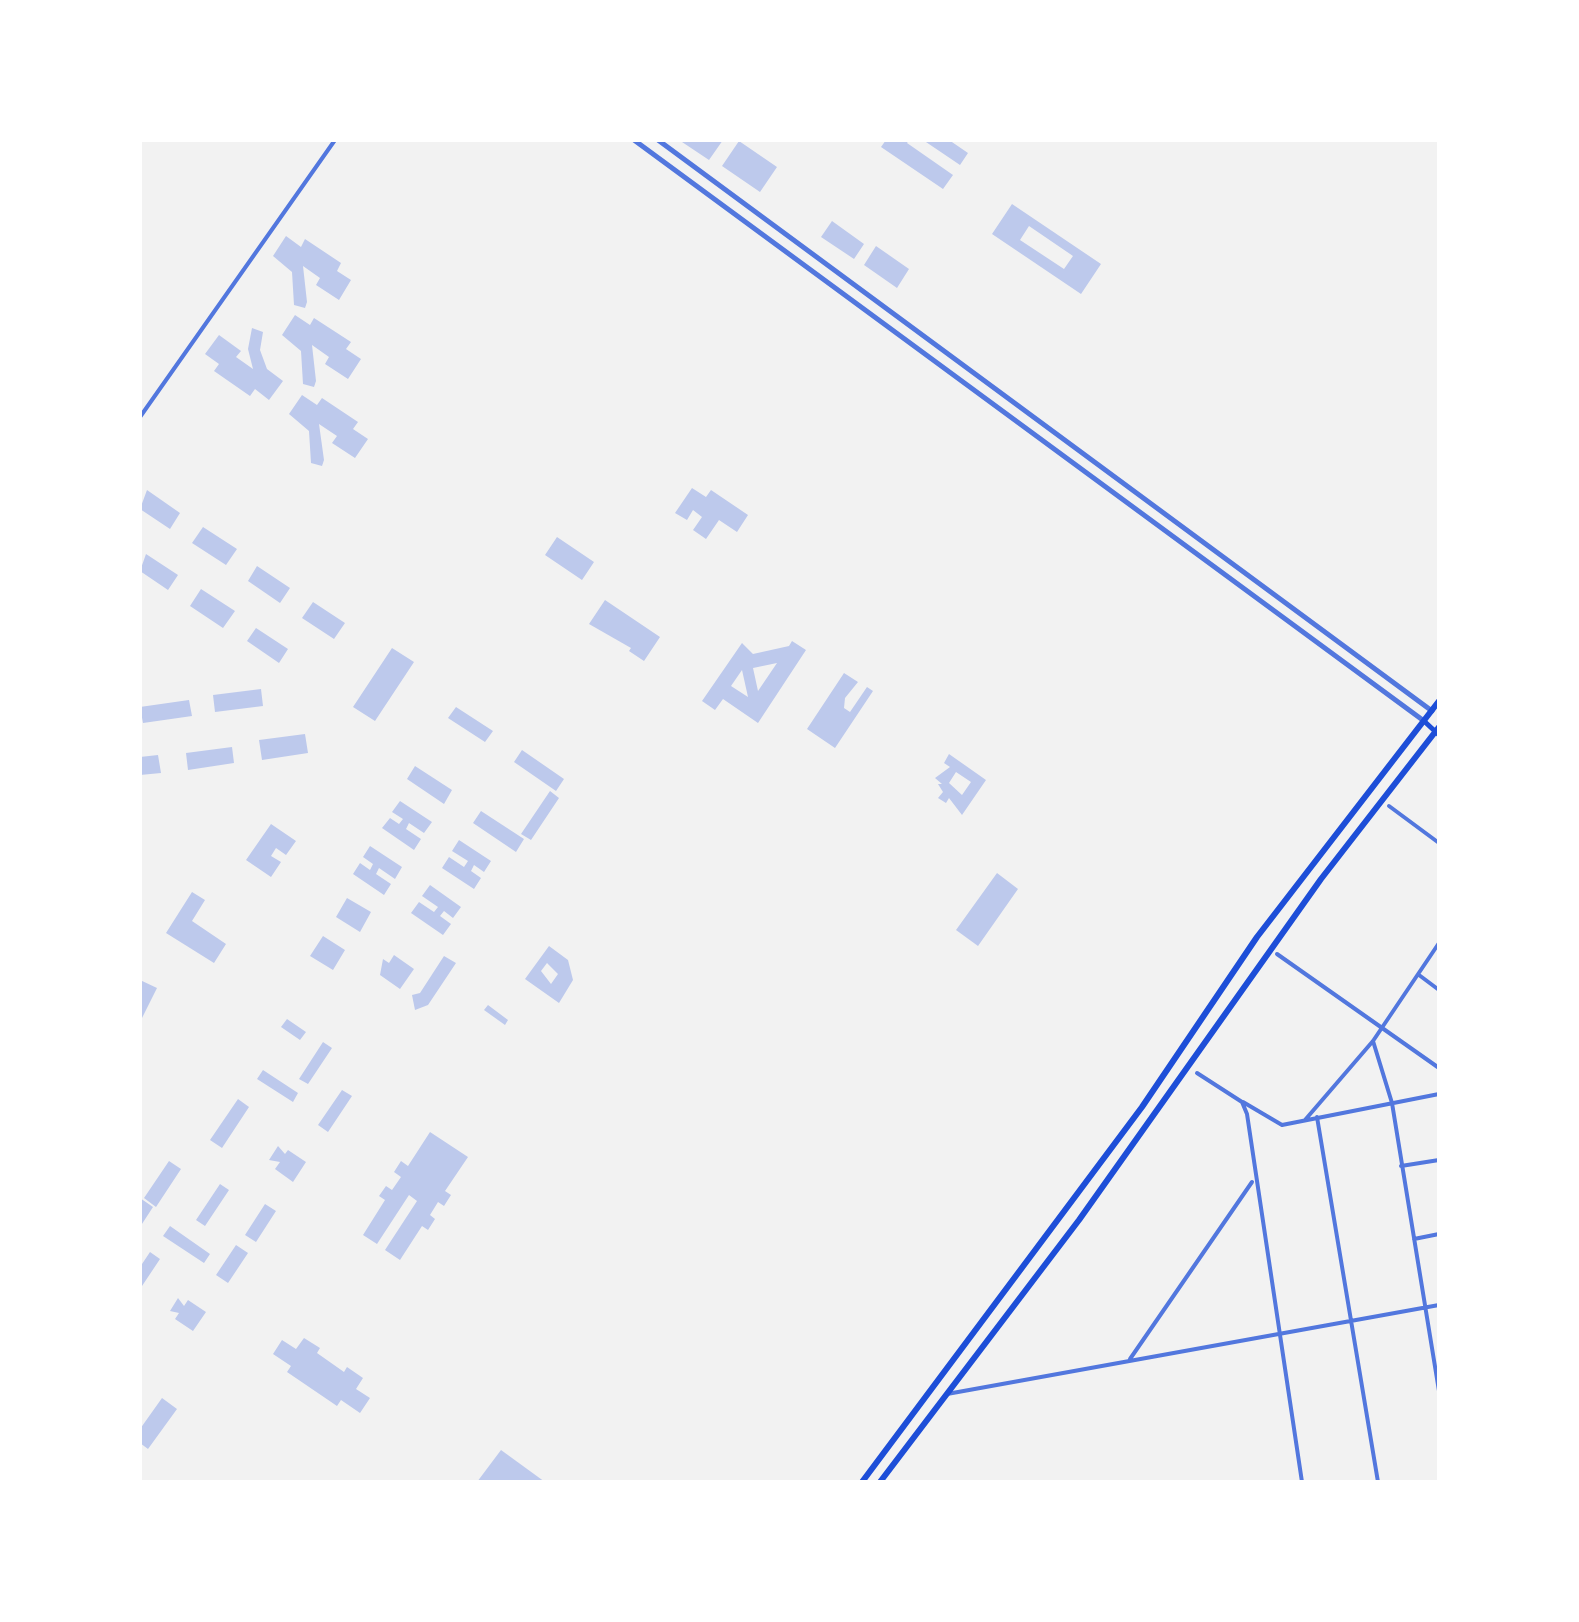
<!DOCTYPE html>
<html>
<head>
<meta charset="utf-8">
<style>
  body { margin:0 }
  #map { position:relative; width:1579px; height:1622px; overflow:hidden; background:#f2f2f2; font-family:"IBM Plex Sans",sans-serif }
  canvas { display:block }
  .frame { position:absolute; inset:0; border:142px solid #fff; pointer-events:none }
</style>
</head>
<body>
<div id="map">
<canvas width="1579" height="1622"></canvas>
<div class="frame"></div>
</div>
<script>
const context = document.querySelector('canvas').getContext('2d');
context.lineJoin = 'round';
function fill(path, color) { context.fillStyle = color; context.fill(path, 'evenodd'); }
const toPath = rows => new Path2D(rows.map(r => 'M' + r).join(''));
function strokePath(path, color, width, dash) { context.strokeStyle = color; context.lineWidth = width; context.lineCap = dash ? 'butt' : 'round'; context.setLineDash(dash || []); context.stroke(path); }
fill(toPath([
  [679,140,723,140,709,160],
  [886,140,909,140,907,143,953,175,943,189,881,147],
  [923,140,949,140,968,153,960,165],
  [739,141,777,167,760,192,722,166],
  [1012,204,1101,264,1081,294,992,234],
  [1029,226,1073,256,1064,269,1020,240],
  [832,221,864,244,854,259,821,237],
  [286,236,301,247,305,239,341,263,337,271,351,280,339,300,316,285,320,278,303,266,307,302,305,308,294,305,292,272,273,256],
  [876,246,909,269,897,288,864,265],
  [295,315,310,325,314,318,351,342,346,349,361,359,348,379,325,364,329,357,312,345,316,381,314,387,303,384,301,351,282,335],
  [252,328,263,332,260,350,267,369,283,381,269,400,255,389,250,396,214,371,219,364,205,354,219,335,241,351,236,357,253,369,248,349],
  [302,395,317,405,322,398,358,422,353,429,368,439,355,458,332,443,337,436,319,424,324,460,322,466,311,463,309,431,289,414],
  [692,488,706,497,711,490,748,515,737,532,719,520,706,539,693,530,702,517,693,510,687,520,675,513],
  [147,490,180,513,170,529,140,509],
  [203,527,237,549,226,565,192,543],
  [557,537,594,562,582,580,545,555],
  [146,554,178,575,168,590,140,571],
  [257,566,290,588,280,603,248,581],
  [201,589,235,611,223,628,190,606],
  [605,600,660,637,644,661,629,651,631,648,589,624],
  [313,602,345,623,334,639,302,618],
  [256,628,288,649,279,663,247,641],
  [792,641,806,650,758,723,723,699,715,710,702,701,742,643,753,654,789,646],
  [777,663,758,691,753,668],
  [742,670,748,697,731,686],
  [392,648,414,662,375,721,353,707],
  [844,673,858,682,845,698,844,708,850,712,867,687,873,691,835,748,807,729],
  [261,689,263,706,215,712,213,695],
  [189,700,192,716,143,723,140,707],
  [456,707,493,731,485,742,448,718],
  [305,734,308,753,262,760,259,740],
  [232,747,234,763,188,770,186,753],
  [522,750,564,779,556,791,514,762],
  [949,754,986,780,962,815,949,798,946,803,938,798,943,792,938,784,942,784,935,778,950,767,944,763],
  [956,772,971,782,962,795,949,783],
  [158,755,161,773,140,775,140,757],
  [415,766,452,790,444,804,407,779],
  [550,791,559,798,531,840,521,834],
  [400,801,432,822,424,833,409,823,406,829,421,839,414,850,382,828,390,818,399,824,403,819,392,812],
  [481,811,524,839,516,852,473,823],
  [271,824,296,841,286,855,276,848,271,856,281,862,271,877,246,860],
  [459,840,491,861,484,872,474,865,471,871,481,878,474,889,442,868,449,857,464,867,468,861,452,851],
  [370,846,402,867,395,879,379,868,376,874,391,884,384,895,353,874,360,863,370,870,373,864,363,857],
  [997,873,1018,889,978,946,956,930],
  [430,885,461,907,453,918,444,911,440,916,451,924,443,935,411,913,419,902,434,912,438,907,422,896],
  [192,892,205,900,192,921,226,944,214,963,166,933],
  [347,898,371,912,360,932,336,917],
  [323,936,345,950,333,970,310,956],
  [549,946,568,960,573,980,559,1003,525,979],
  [547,963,558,974,551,984,541,971],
  [394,955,414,969,400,989,380,975,383,959,389,963],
  [444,956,456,963,428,1005,415,1010,412,995,420,993],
  [140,980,157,988,140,1022],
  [488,1005,508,1020,505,1025,484,1010],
  [287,1019,306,1032,300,1040,281,1027],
  [323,1042,332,1048,308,1084,299,1079],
  [263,1070,298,1093,293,1102,257,1079],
  [342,1090,352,1096,328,1132,318,1125],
  [238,1099,249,1107,222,1148,210,1140],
  [430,1132,468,1157,445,1191,451,1195,444,1206,438,1202,430,1215,435,1219,428,1230,422,1226,400,1260,385,1250,417,1201,409,1195,377,1244,363,1235,385,1200,379,1196,386,1186,392,1190,401,1177,394,1172,401,1161,408,1166],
  [278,1146,285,1154,288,1150,306,1162,293,1182,275,1169,280,1162,269,1160],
  [169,1161,181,1169,156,1207,144,1198],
  [220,1184,229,1190,205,1226,196,1220],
  [140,1198,153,1207,140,1227],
  [265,1204,276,1211,256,1242,245,1235],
  [170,1226,210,1254,204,1263,163,1236],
  [236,1245,248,1253,228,1283,216,1275],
  [150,1252,160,1259,140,1289,140,1267],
  [178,1298,184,1306,188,1300,206,1312,193,1331,175,1319,179,1313,170,1311],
  [304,1338,320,1348,317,1353,344,1372,347,1367,363,1378,356,1389,370,1398,360,1413,341,1400,337,1406,287,1372,291,1366,273,1354,282,1340,296,1349],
  [162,1398,177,1409,148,1449,140,1443,140,1429],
  [501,1450,545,1482,477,1482]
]), '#bdc9ec');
strokePath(toPath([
  [140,417,335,140],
  [1389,806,1439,843],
  [1277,954,1439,1068],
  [1419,975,1439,990],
  [1373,1041,1392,1103,1439,1391],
  [1197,1073,1242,1102,1247,1114,1302,1482],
  [1243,1102,1282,1125,1439,1094],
  [1317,1117,1378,1482],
  [1305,1120,1373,1041,1439,943],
  [1401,1166,1439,1160],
  [1414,1239,1439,1234],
  [1130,1359,1252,1182],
  [947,1394,1439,1305]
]), '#5277de', 4);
strokePath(toPath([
  [634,140,1424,721],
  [658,140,1432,711]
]), '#5277de', 5);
strokePath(toPath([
  [1424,721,1439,735]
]), '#1d4ed8', 5);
strokePath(toPath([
  [862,1482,1142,1107,1257,937,1439,701],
  [880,1482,1079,1220,1321,879,1439,727]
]), '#1d4ed8', 6);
</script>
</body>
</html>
